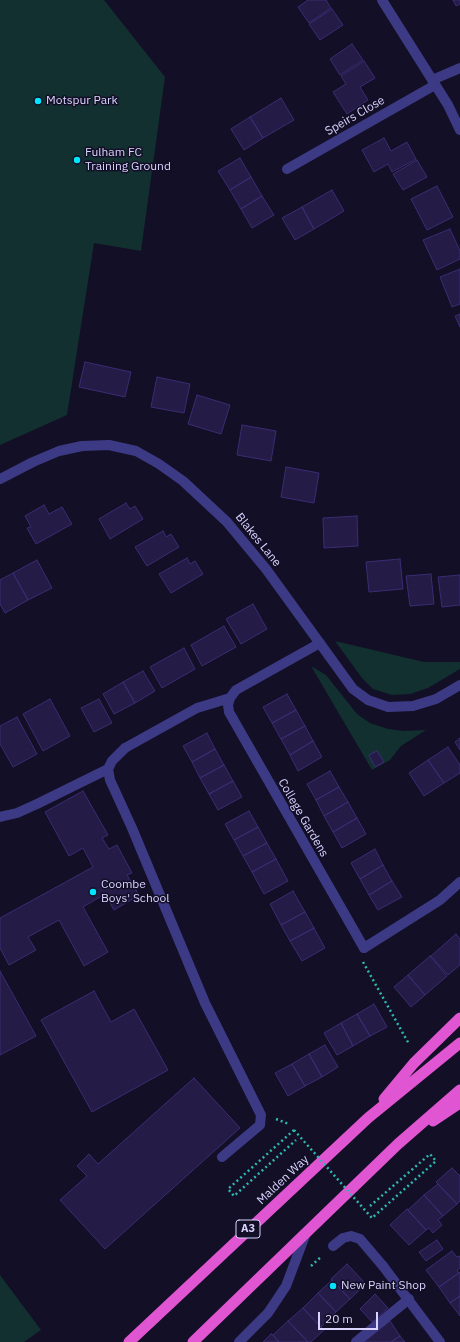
<!DOCTYPE html>
<html>
<head>
<meta charset="utf-8">
<style>
  body { margin:0 }
  #map { position:relative; width:460px; height:1342px; overflow:hidden; background:#130f26; font-family:"IBM Plex Sans",sans-serif }
  canvas { display:block }
  .scale { position:absolute; left:318px; top:1312px; width:60px; height:18px; box-sizing:border-box; border:2px solid #d9d4ff; border-top:0; padding-left:5px; font-size:12px; line-height:14px; white-space:nowrap; color:#d9d4ff; -webkit-text-stroke:3px #130f26; paint-order:stroke }
</style>
</head>
<body>
<div id="map">
<canvas width="460" height="1342"></canvas>
<div class="scale">20 m</div>
</div>
<script>
const context = document.querySelector('canvas').getContext('2d');
context.lineJoin = 'round';
function fill(path, color) { context.fillStyle = color; context.fill(path, 'evenodd'); }
const toPath = rows => new Path2D(rows.map(r => 'M' + r).join(''));
function strokePath(path, color, width, dash) { context.strokeStyle = color; context.lineWidth = width; context.lineCap = dash ? 'butt' : 'round'; context.setLineDash(dash || []); context.stroke(path); }
function drawText(font, color, halo, rows, align = 'center') {
  context.font = font + ' "IBM Plex Sans",sans-serif'; context.lineWidth = 3; context.setLineDash([]); context.textBaseline = 'middle'; context.strokeStyle = halo; context.fillStyle = color; for (const [text, x, y, turn = 0] of rows) {
    context.save(); context.translate(x, y); context.rotate((+turn || 0) * Math.PI / 180); context.textAlign = isNaN(turn) ? turn : align; if (halo) context.strokeText(text, 0, 0); context.fillText(text, 0, 0); context.restore();
  }
}
fill(toPath([
  [0,0,104,0,165,77,141,251,94,243,67,415,0,445],
  [335,641,424,662,460,662,460,669,428,688,410,694,392,695,373,689,362,678],
  [311,666,326,675,357,714,370,723,388,729,403,731,426,730,401,746,390,760,372,770],
  [0,1275,41,1330,24,1342,0,1342]
]), '#12302f');
const building = toPath([
  [308,0,326,0,331,8,309,23,298,7,308,0],
  [453,0,460,0,460,4,456,6,453,0],
  [332,9,343,25,320,40,309,24,332,9],
  [352,44,363,60,340,75,330,59,352,44],
  [364,61,375,78,360,87,368,100,347,114,333,92,346,84,341,76,364,61],
  [281,98,294,120,263,138,250,117,281,98],
  [250,117,263,138,244,150,231,129,250,117],
  [384,138,391,151,407,142,416,159,392,172,388,164,374,172,362,150,384,138],
  [240,158,251,177,230,190,218,171,240,158],
  [417,160,427,177,403,190,393,174,417,160],
  [251,177,262,196,241,209,230,190,251,177],
  [437,186,453,217,427,230,411,199,437,186],
  [332,190,344,211,314,229,302,207,332,190],
  [262,196,274,215,252,228,241,209,262,196],
  [302,207,314,229,295,240,282,218,302,207],
  [450,229,460,251,460,259,437,270,423,240,450,229],
  [460,269,460,304,452,307,440,277,460,269],
  [460,314,460,327,455,316,460,314],
  [85,362,131,372,125,397,79,387,85,362],
  [157,377,190,384,184,413,151,407,157,377],
  [197,395,230,405,221,434,188,424,197,395],
  [242,425,276,431,271,461,237,455,242,425],
  [286,467,319,473,314,503,281,497,286,467],
  [126,503,130,509,135,506,143,519,110,539,99,519,126,503],
  [44,505,49,514,62,507,72,524,36,544,27,528,31,527,25,516,44,505],
  [357,516,358,546,324,548,323,518,357,516],
  [163,531,166,537,171,534,179,547,147,566,135,547,163,531],
  [187,558,190,564,195,561,203,574,171,593,159,574,187,558],
  [400,559,403,589,369,592,366,562,400,559],
  [37,560,52,588,28,600,13,573,37,560],
  [13,573,28,600,5,613,0,604,0,580,13,573],
  [431,574,434,604,410,606,406,576,431,574],
  [460,575,460,605,442,607,438,577,460,575],
  [253,604,267,629,241,644,226,619,253,604],
  [224,626,236,647,202,666,191,645,224,626],
  [184,648,195,669,162,688,150,667,184,648],
  [143,671,155,691,135,703,123,682,143,671],
  [123,682,135,703,114,714,103,694,123,682],
  [287,694,296,710,272,723,263,707,287,694],
  [50,699,70,736,43,751,23,714,50,699],
  [99,699,112,723,94,732,81,708,99,699],
  [296,710,305,726,281,739,272,723,296,710],
  [17,717,37,754,13,767,0,744,0,726,17,717],
  [305,726,313,741,290,755,281,739,305,726],
  [207,733,215,749,192,762,183,746,207,733],
  [460,738,460,750,455,742,460,738],
  [313,741,322,757,298,771,290,755,313,741],
  [448,747,460,765,460,773,444,783,428,760,448,747],
  [215,749,224,765,200,778,192,762,215,749],
  [377,751,384,762,375,767,369,755,377,751],
  [428,760,444,783,424,796,409,773,428,760],
  [224,765,233,781,209,794,200,778,224,765],
  [330,771,339,787,316,800,307,784,330,771],
  [233,781,242,797,218,810,209,794,233,781],
  [339,787,348,802,324,816,316,800,339,787],
  [83,791,108,835,102,838,109,849,117,845,132,873,127,875,139,895,114,910,105,894,83,907,108,952,84,966,59,920,28,937,36,950,9,965,0,948,0,918,93,867,83,848,69,856,45,812,83,791],
  [348,802,357,818,333,832,324,816,348,802],
  [249,811,258,827,234,840,225,824,249,811],
  [357,818,366,834,342,848,333,832,357,818],
  [258,827,267,843,243,856,234,840,258,827],
  [267,843,276,859,252,872,243,856,267,843],
  [375,849,383,865,360,879,351,863,375,849],
  [276,859,288,881,264,894,252,872,276,859],
  [383,865,392,881,369,895,360,879,383,865],
  [392,881,402,897,378,910,369,895,392,881],
  [293,891,305,912,281,925,270,904,293,891],
  [305,912,314,928,290,941,281,925,305,912],
  [314,928,325,948,302,961,290,941,314,928],
  [456,934,460,939,460,965,448,975,431,956,456,934],
  [430,956,447,976,425,995,408,975,430,956],
  [0,971,36,1036,0,1055,0,971],
  [408,975,425,995,411,1007,394,987,408,975],
  [94,991,111,1022,134,1009,168,1070,92,1112,41,1020,94,991],
  [374,1004,387,1027,370,1036,357,1014,374,1004],
  [357,1014,370,1036,353,1046,341,1023,357,1014],
  [341,1023,353,1046,337,1055,324,1033,341,1023],
  [325,1045,338,1067,322,1077,309,1054,325,1045],
  [309,1054,322,1077,305,1086,292,1064,309,1054],
  [292,1064,305,1086,288,1096,275,1073,292,1064],
  [194,1078,240,1128,105,1249,60,1200,87,1176,77,1166,89,1154,98,1164,194,1078],
  [452,1168,460,1176,460,1201,457,1204,436,1182,452,1168],
  [438,1184,457,1204,443,1216,424,1195,438,1184],
  [424,1195,443,1216,438,1220,442,1225,433,1233,429,1228,426,1230,408,1210,424,1195],
  [407,1209,426,1230,409,1245,390,1225,407,1209],
  [437,1240,443,1249,426,1261,419,1252,437,1240],
  [452,1251,457,1257,460,1256,460,1268,457,1271,459,1273,439,1287,426,1270,452,1251],
  [347,1264,366,1284,350,1299,331,1279,347,1264],
  [460,1272,460,1296,450,1303,439,1287,460,1272],
  [332,1280,350,1299,336,1312,318,1293,332,1280],
  [318,1293,336,1312,321,1327,303,1308,318,1293],
  [375,1294,388,1308,372,1322,360,1309,375,1294],
  [460,1296,460,1316,450,1303,460,1296],
  [303,1308,324,1330,311,1342,308,1342,288,1321,303,1308],
  [288,1321,308,1342,279,1342,273,1335,288,1321],
  [390,1321,400,1336,391,1342,364,1342,390,1321],
  [271,1334,273,1335,279,1342,263,1342,271,1334],
  [400,1336,405,1342,391,1342,400,1336]
]);
fill(building, '#241b47');
strokePath(building, '#3b2d73', 1);
strokePath(toPath([
  [363,962,409,1044],
  [276,1119,289,1124],
  [294,1130,228,1189,234,1196,296,1140],
  [370,1206,430,1154,436,1161,372,1218],
  [311,1266,322,1256]
]), '#2fb8b0', 2.5, [2, 3]);
strokePath(toPath([
  [125,748,112,761,108,769,110,780,132,828,205,1003,261,1115,260,1125,222,1157],
  [0,817,17,813,37,804,108,769],
  [364,948,440,900,460,882],
  [333,1246,343,1238,351,1236,360,1239,383,1266],
  [356,1342,409,1299]
]), '#3d3a85', 10);
strokePath(toPath([
  [382,0,448,105,460,130],
  [432,80,460,68],
  [287,169,435,85],
  [0,479,33,462,59,451,82,446,109,445,136,451,159,464,183,481,227,522,266,569,353,689,368,700,388,707,413,706,436,699,460,685],
  [320,643,236,690,230,698,228,705,229,712,364,948],
  [125,748,197,708,230,698],
  [383,1266,440,1342],
  [239,1342,268,1313,286,1286,306,1233]
]), '#3d3a85', 10);
strokePath(toPath([
  [384,1099,414,1063,460,1018],
  [433,1121,460,1103],
  [129,1342,368,1118,460,1043],
  [193,1342,398,1144,460,1090]
]), '#e055d1', 11);
strokePath(toPath([
  [294,1130,372,1218]
]), '#2fb8b0', 2.5, [2, 3]);
for (const [x, y, r, color] of [
  [38,101,4,"#00e5ff"],
  [77,160,4,"#00e5ff"],
  [93,892,4,"#00e5ff"],
  [333,1286,4,"#00e5ff"]
]) { const dot = new Path2D(); dot.arc(x, y, r, 0, 2 * Math.PI); context.fillStyle = color; context.fill(dot); strokePath(dot, '#130f26', 1.5); }
for (const [x, y, w] of [
  [248,1229,24]
]) { const box = new Path2D(); box.roundRect(x - w / 2, y - 9, w, 18, 3); context.fillStyle = '#130f26'; context.fill(box); strokePath(box, '#d9d4ff', 1); }
drawText('bold 11px', '#d9d4ff', null, [
  ["A3",248,1229]
]);
drawText('12px', '#d9d4ff', '#130f26', [
  ["Motspur Park",46,101],
  ["Fulham FC",85,153],
  ["Training Ground",85,167],
  ["Coombe",101,885],
  ["Boys' School",101,899],
  ["New Paint Shop",341,1286]
], 'left');
drawText('12px', '#d9d4ff', '#130f26', [
  ["Speirs Close",355,116,-30],
  ["Blakes Lane",258,540,51],
  ["College Gardens",303,818,60],
  ["Malden Way",283,1180,-43]
]);
</script>
</body>
</html>
